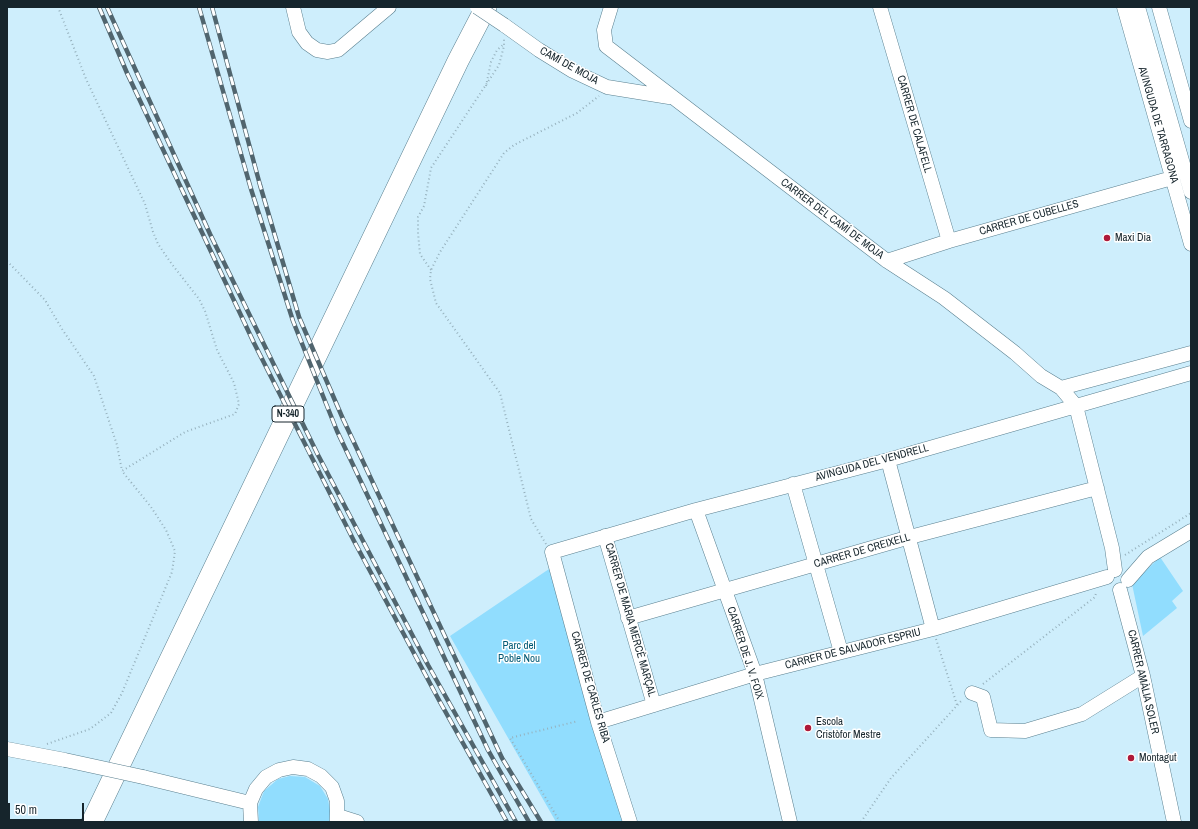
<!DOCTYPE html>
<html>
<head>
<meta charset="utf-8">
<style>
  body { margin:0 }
  #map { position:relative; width:1198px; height:829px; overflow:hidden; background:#ceeefc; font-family:"Archivo Narrow",sans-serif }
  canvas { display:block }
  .frame { position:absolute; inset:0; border:8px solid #16252c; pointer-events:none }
  .scale { position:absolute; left:8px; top:803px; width:76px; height:18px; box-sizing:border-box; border:2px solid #16252c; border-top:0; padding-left:5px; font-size:12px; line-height:14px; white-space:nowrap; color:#16252c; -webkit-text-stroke:3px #fff; paint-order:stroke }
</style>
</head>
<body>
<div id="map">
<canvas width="1198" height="829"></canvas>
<div class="frame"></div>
<div class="scale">50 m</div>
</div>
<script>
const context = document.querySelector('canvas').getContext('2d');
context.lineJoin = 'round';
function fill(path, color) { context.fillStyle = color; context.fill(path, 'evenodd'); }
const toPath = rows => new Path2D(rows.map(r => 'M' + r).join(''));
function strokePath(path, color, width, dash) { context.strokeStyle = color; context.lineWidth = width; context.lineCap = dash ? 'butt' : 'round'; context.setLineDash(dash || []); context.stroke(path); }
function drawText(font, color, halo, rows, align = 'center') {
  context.font = font + ' "Archivo Narrow",sans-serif'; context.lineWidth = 3; context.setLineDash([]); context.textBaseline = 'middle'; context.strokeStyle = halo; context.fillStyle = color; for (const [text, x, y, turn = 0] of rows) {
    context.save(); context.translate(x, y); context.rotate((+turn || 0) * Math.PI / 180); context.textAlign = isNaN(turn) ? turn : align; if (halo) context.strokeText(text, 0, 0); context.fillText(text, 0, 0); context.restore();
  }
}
fill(toPath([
  [1160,557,1183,591,1172,601,1177,608,1143,636,1132,584],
  [549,569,625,822,556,822,450,636],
  [290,776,305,777,320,786,328,799,330,811,329,822,259,822,258,807,264,791,278,779]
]), '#91ddfe');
const minor = toPath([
  [293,7,299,32,307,43,317,50,328,52,338,50,389,7],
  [611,7,604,30,606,46,887,261,944,298,1015,353,1041,376,1061,388,1076,406,1112,548,1115,570],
  [880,7,949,241],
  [1124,7,1191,244],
  [1138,7,1191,192],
  [1159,7,1191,121],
  [504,25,539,50,573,71,607,87,669,97],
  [887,261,949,241,1172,178],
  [1061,388,1191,353],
  [888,460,933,629],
  [793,484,841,652],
  [696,510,755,674,790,822],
  [605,536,654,705],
  [1128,580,1148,557,1191,531],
  [1120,590,1143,676,1174,822],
  [628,618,910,537,1097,488],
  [972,693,983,697,991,730,1025,731,1082,714,1143,676],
  [598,722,755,674,933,629,1107,577],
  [7,749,65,760],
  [143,777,250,803],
  [338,816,357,822],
  [251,822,250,803,256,789,266,777,279,770,293,767,308,769,321,776,332,787,337,801,337,822],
  [630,822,598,722,552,552,696,510,888,460,1191,373]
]);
const highway = toPath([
  [92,822,458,61,486,7]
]);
strokePath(minor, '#5b8090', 15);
strokePath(highway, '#5b8090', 22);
strokePath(toPath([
  [486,86,491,62,497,50,504,44],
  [7,261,45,300,62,329,94,376,117,445,122,471],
  [431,270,420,254,418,233,418,217,424,206,431,168,499,65,504,46,504,38],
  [546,544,531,519,500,393,436,303,430,279,431,270,440,252,504,153,514,145,577,113,599,96],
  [1125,555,1191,513],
  [936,639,957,705],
  [983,684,1095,597,1096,593],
  [47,744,90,729,111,713,122,693,172,572,175,551,166,530,151,507,122,471,185,432,235,414,239,404,234,383,217,350,205,311,199,299,171,263,158,244,153,232,145,204,86,79,58,7],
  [560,822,510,738,578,721],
  [861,822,891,778,962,700]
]), '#96b1bd', 2, [1, 3]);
strokePath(minor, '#fff', 14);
strokePath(highway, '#fff', 21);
const rail = toPath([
  [99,7,127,73,254,343,354,541,440,702,507,822],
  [107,7,210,234,318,455,428,665,516,822],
  [199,7,251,189,293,321,337,431,488,750,529,822],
  [212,7,260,185,299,317,343,419,502,758,541,822]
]);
strokePath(rail, '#51656e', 4.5);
strokePath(rail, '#fff', 3, [9]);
const minorBridge = toPath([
  [477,7,504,25],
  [65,760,143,777]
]);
strokePath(minorBridge, '#5b8090', 15, []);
strokePath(minorBridge, '#fff', 14);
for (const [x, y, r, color] of [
  [1107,238,4,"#ae1939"],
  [808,728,4,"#ae1939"],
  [1131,758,4,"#ae1939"]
]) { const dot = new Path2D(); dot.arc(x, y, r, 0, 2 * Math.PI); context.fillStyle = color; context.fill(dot); strokePath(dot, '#fff', 1.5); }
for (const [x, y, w] of [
  [288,414,32]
]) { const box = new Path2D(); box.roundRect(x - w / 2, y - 8, w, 16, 3); context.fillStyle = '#fff'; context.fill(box); strokePath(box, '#16252c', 1); }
drawText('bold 10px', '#16252c', null, [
  ["N-340",288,414]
]);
drawText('11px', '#16252c', '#fff', [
  ["CAMÍ DE MOJA",569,66,29],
  ["CARRER DE CALAFELL",914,124,74],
  ["AVINGUDA DE TARRAGONA",1158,125,74],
  ["CARRER DE CUBELLES",1029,218,-16],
  ["CARRER DEL CAMÍ DE MOJA",832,219,37],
  ["AVINGUDA DEL VENDRELL",872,463,-15],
  ["CARRER DE CREIXELL",862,551,-16],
  ["CARRER DE MARIA MERCÈ MARÇAL",630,620,74],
  ["CARRER DE SALVADOR ESPRIU",853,649,-14],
  ["CARRER DE J. V. FOIX",745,653,72],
  ["CARRER AMÀLIA SOLER",1143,682,77],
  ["CARRER DE CARLES RIBA",590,687,74]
]);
drawText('11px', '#16252c', '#fff', [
  ["Maxi Dia",1115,238],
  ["Escola",816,722],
  ["Cristòfor Mestre",816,735],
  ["Montagut",1139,758]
], 'left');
drawText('11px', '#005974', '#fff', [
  ["Parc del",519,646],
  ["Poble Nou",519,659]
]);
</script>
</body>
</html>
